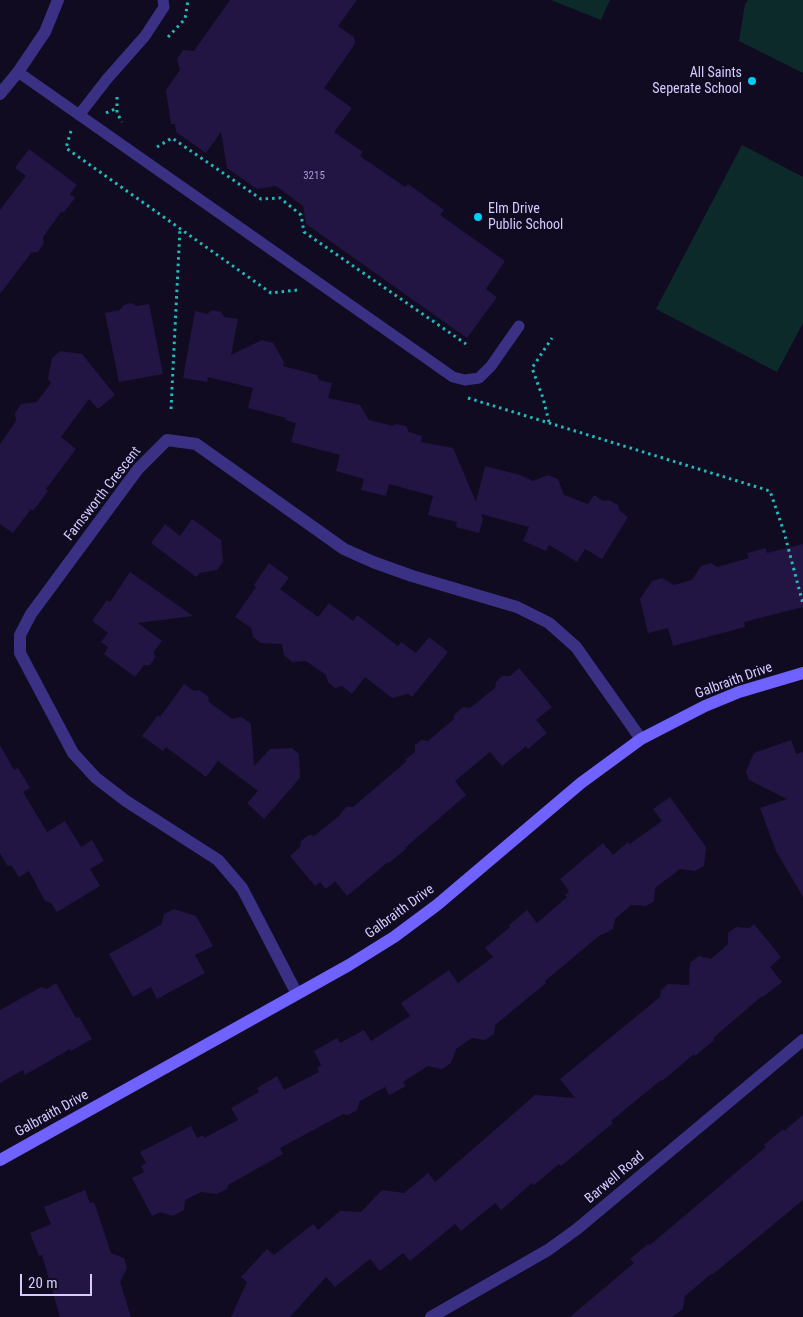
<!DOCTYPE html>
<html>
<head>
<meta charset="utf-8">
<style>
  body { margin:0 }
  #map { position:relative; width:803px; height:1317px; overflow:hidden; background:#100b21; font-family:"Roboto Condensed",sans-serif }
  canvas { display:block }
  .scale { position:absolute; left:20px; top:1274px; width:72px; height:22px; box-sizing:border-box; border:2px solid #d4cbff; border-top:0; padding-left:6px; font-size:15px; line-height:18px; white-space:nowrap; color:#d4cbff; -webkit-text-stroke:4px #100b21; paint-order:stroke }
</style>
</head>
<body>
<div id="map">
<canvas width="803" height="1317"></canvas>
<div class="scale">20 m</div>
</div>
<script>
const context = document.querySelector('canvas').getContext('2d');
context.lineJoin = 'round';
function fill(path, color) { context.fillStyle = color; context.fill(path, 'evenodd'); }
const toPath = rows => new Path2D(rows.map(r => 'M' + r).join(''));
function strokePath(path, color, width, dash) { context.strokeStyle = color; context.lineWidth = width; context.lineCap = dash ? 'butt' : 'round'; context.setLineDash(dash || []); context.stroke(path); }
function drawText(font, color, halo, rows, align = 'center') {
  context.font = font + ' "Roboto Condensed",sans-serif'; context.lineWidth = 4.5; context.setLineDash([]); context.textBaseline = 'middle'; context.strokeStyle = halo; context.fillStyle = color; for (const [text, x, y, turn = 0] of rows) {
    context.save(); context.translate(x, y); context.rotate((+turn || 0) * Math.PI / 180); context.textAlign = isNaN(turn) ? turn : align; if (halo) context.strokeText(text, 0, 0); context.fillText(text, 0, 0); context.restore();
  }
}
fill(toPath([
  [551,0,610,0,601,20],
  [748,0,803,0,803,73,739,41,745,4],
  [742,145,803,177,803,323,777,372,656,309]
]), '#0d2a2b');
fill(toPath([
  [230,0,357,0,338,26,354,37,355,44,324,88,352,108,334,132,363,152,360,156,405,187,408,184,444,210,440,215,505,261,486,289,497,297,467,338,306,224,303,206,276,186,257,189,227,168,221,132,206,153,176,132,175,124,171,124,166,90,180,70,177,59,183,50,194,51],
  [29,149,77,185,70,194,75,198,63,213,61,212,43,237,44,243,38,252,31,253,0,294,0,210,26,176,15,168],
  [131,303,137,306,149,304,163,374,119,382,105,313,120,310,124,305],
  [212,310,221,312,224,317,238,319,231,355,262,340,273,343,284,362,283,366,317,375,319,380,332,383,328,398,360,405,369,420,393,426,396,424,406,426,409,432,422,436,421,442,453,448,476,502,485,466,520,475,533,481,548,475,558,479,564,495,588,504,594,495,603,501,609,500,618,505,620,511,628,517,602,559,585,549,577,562,549,545,546,551,523,541,529,527,481,514,483,519,479,533,456,527,457,522,428,515,433,496,389,484,386,496,361,490,364,479,336,471,340,455,291,442,296,423,285,420,286,418,248,408,253,388,208,377,207,382,183,378,195,311,207,314],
  [60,351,82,354,115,395,98,409,89,399,61,437,76,449,46,489,48,491,33,511,31,509,13,533,0,524,0,444,16,421,15,413,21,404,37,402,51,383,48,379,52,358],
  [192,519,221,540,223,562,217,570,200,573,196,577,151,543,165,524,180,536],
  [803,544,803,607,744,622,745,627,673,646,668,628,648,633,640,599,652,581,662,578,674,585,692,580,701,566,711,563,717,567,749,558,747,553,766,548,767,553],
  [269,563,289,578,280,589,318,617,329,603,353,621,357,615,398,646,401,642,416,653,429,637,448,652,412,697,408,694,392,698,365,677,352,694,342,686,335,688,328,682,326,675,306,661,292,662,284,655,282,644,261,643,253,637,251,628,235,617,256,587,254,585],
  [130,572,193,616,138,623,162,641,154,651,155,658,150,665,144,665,135,677,104,654,108,647,101,642,108,633,92,621,107,600,110,602],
  [519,668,552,707,536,720,547,733,528,749,526,746,502,766,490,752,455,781,466,795,405,848,406,849,389,863,388,862,347,896,335,881,326,889,320,882,315,886,290,856,300,847,301,841,309,835,314,836,339,816,346,807,353,807,407,761,405,760,415,752,415,745,421,740,428,741,454,719,454,715,463,707,470,708,495,688,496,682,502,676,510,676],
  [184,684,194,691,199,690,208,696,209,702,232,719,242,717,251,724,254,766,270,749,292,748,299,754,300,778,264,819,247,803,258,791,218,761,206,777,166,747,163,751,142,736,158,715,160,717],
  [791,740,796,754,803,752,803,897,776,851,760,808,787,799,749,780,746,771,754,753],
  [0,745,14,770,18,768,30,788,23,792,47,832,65,821,81,847,92,840,104,861,90,869,100,886,57,912,51,903,45,901,29,871,19,877,12,866,7,865,0,853],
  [670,797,706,847,704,866,695,871,680,869,655,888,654,901,646,906,631,905,615,919,613,929,604,934,600,935,545,981,546,983,495,1025,494,1034,485,1040,472,1038,456,1049,451,1063,442,1069,428,1066,403,1082,406,1086,389,1095,385,1087,360,1101,357,1110,348,1115,343,1114,280,1148,283,1154,228,1185,227,1189,217,1194,201,1192,185,1200,184,1210,173,1216,160,1212,152,1216,132,1178,144,1172,141,1166,146,1163,140,1152,191,1126,197,1138,203,1135,204,1138,238,1120,231,1108,259,1092,257,1088,277,1076,284,1090,319,1072,317,1068,321,1065,314,1051,337,1038,340,1043,364,1030,371,1041,410,1016,401,1003,449,970,458,983,493,957,485,948,510,927,509,925,527,910,537,923,567,897,565,895,569,891,560,879,603,843,613,855,628,842,630,844,662,821,653,809],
  [174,909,196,916,213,946,195,955,205,973,157,999,151,987,133,997,109,954,162,924,164,914],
  [754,924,781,957,770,967,782,982,763,997,762,996,713,1038,714,1040,695,1056,694,1054,662,1081,661,1080,611,1121,613,1123,561,1166,559,1164,534,1185,532,1183,501,1210,495,1203,461,1231,455,1224,410,1261,403,1253,380,1271,370,1259,335,1287,326,1277,290,1317,231,1317,247,1282,241,1277,267,1249,274,1255,313,1224,318,1230,340,1211,361,1212,382,1190,404,1193,428,1173,435,1182,535,1095,575,1098,560,1079,660,997,661,990,668,984,689,985,690,963,699,956,711,959,728,944,728,933,736,927,750,928],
  [56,983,76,1018,79,1017,92,1039,71,1051,70,1049,25,1075,23,1070,0,1083,0,1010,41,987,47,989],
  [803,1115,803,1200,712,1275,711,1274,685,1296,683,1309,672,1317,570,1317,634,1263,630,1259,648,1244,650,1245,766,1147,764,1145,783,1129,784,1131],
  [85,1190,90,1203,94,1202,111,1253,124,1258,127,1268,120,1282,131,1317,60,1317,42,1255,39,1256,30,1233,51,1224,44,1207]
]), '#221544');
strokePath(toPath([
  [168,37,185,19,188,0],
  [117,97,117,113,122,122],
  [106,113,117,108],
  [71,131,66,148,271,293,298,290],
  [157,147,172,138,261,199,280,198,301,215,304,232,466,344],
  [468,398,770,491,784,532,803,604],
  [171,409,180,228],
  [549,422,543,398,532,368,552,338]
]), '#22babb', 3, [2.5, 4]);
strokePath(toPath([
  [18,72,453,377,465,380,479,378,491,366,519,326],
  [79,115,107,79,145,36,164,7,163,0]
]), '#3a3184', 11);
strokePath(toPath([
  [0,94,18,72,45,32,58,0],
  [297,994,242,888,218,860,126,801,96,778,73,753,20,653,20,635,31,614,138,469,167,440,196,444,344,549,373,562,412,576,517,607,549,623,576,647,641,739],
  [431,1317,548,1250,577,1229,803,1040]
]), '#3a3184', 12);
strokePath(toPath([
  [0,1160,349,965,394,937,437,905,581,783,641,739,705,706,739,692,803,673]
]), '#7062ff', 12);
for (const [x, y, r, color] of [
  [752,81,5,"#00cdf6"],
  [478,217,5,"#00cdf6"]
]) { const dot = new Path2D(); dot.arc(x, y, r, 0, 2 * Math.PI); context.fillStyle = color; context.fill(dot); strokePath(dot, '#100b21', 2); }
drawText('11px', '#a89ed0', null, [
  ["3215",314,176]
]);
drawText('14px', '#d4cbff', '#100b21', [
  ["All Saints",742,73],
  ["Seperate School",742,89],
  ["Elm Drive",488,209,"left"],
  ["Public School",488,225,"left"]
], 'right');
drawText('14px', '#d4cbff', '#100b21', [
  ["Farnsworth Crescent",103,494,-52],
  ["Galbraith Drive",734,681,-20],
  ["Galbraith Drive",400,912,-36],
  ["Galbraith Drive",52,1114,-29],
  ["Barwell Road",615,1178,-40]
]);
</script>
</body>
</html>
